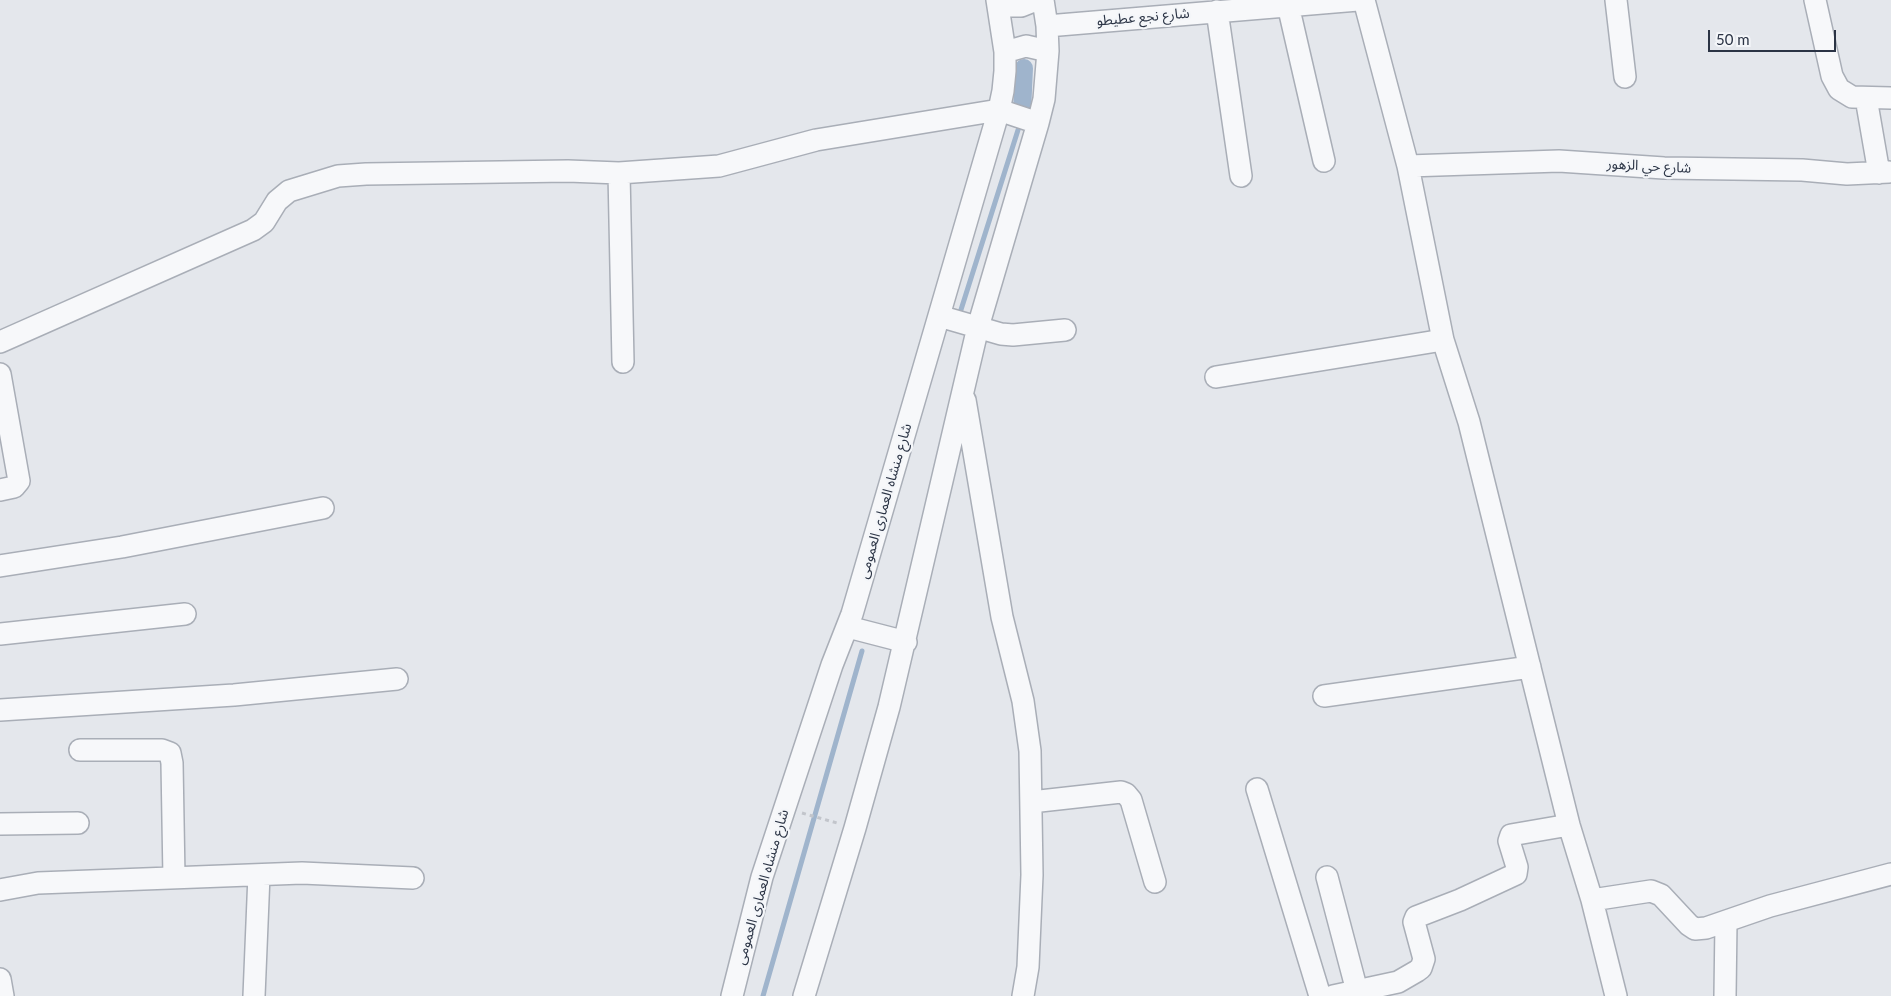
<!DOCTYPE html>
<html>
<head>
<meta charset="utf-8">
<style>
  body { margin:0 }
  #map { position:relative; width:1891px; height:996px; overflow:hidden; background:#e4e7ec; font-family:Lato,sans-serif }
  canvas { display:block }
  .scale { position:absolute; left:1708px; top:30px; width:128px; height:22px; box-sizing:border-box; border:2px solid #2b3445; border-top:0; padding-left:6px; font-size:15px; line-height:18px; white-space:nowrap; color:#2b3445; -webkit-text-stroke:4px #f4f6f9; paint-order:stroke }
</style>
</head>
<body>
<div id="map">
<canvas width="1891" height="996"></canvas>
<div class="scale">50 m</div>
</div>
<script>
const context = document.querySelector('canvas').getContext('2d');
context.lineJoin = 'round';
const toPath = rows => new Path2D(rows.map(r => 'M' + r).join(''));
function strokePath(path, color, width, dash) { context.strokeStyle = color; context.lineWidth = width; context.lineCap = dash ? 'butt' : 'round'; context.setLineDash(dash || []); context.stroke(path); }
function drawText(font, color, halo, rows, align = 'center') {
  context.font = font + ' Lato,"Noto Sans Arabic",sans-serif'; context.lineWidth = 4.5; context.setLineDash([]); context.textBaseline = 'middle'; context.strokeStyle = halo; context.fillStyle = color; for (const [text, x, y, turn = 0] of rows) {
    context.save(); context.translate(x, y); context.rotate((+turn || 0) * Math.PI / 180); context.textAlign = isNaN(turn) ? turn : align; if (halo) context.strokeText(text, 0, 0); context.fillText(text, 0, 0); context.restore();
  }
}
strokePath(toPath([
  [959,316,1018,130],
  [763,996,862,651]
]), '#9fb4cc', 5);
strokePath(toPath([
  [1022,112,1024,68]
]), '#9fb4cc', 18);
const minor = toPath([
  [1364,0,1408,166,1443,340,1469,422,1569,825,1592,900,1616,996],
  [1616,0,1625,77],
  [1815,0,1832,76,1839,89,1852,97,1891,98],
  [998,3,1009,6,1021,6,1036,0],
  [1288,5,1324,161],
  [1217,11,1241,176],
  [1047,26,1358,0],
  [1005,52,1026,46,1048,51],
  [1866,98,1879,173],
  [1408,166,1559,161,1664,168,1802,170,1847,174,1889,172],
  [619,173,623,362],
  [939,316,1001,334,1013,335,1065,330],
  [0,342,253,230,264,222,277,201,289,191,338,176,366,174,568,171,619,173,719,166,816,140,999,110,1038,123],
  [0,374,19,481,14,487,0,490],
  [1216,377,1443,340],
  [965,400,1002,617,1023,701,1030,751,1032,875,1028,967,1023,996],
  [0,566,122,547,323,508],
  [848,627,906,642],
  [0,634,185,614],
  [1324,696,1530,667],
  [0,710,234,695,397,679],
  [80,750,162,750,170,753,172,763,174,878],
  [1257,789,1320,996],
  [1031,802,1121,792,1126,794,1131,800,1155,882],
  [0,824,78,823],
  [1327,877,1357,991],
  [0,890,38,883,302,873,413,878],
  [1592,900,1651,891,1661,895,1689,925,1695,929,1706,928,1770,906,1891,874],
  [0,979,3,996],
  [254,996,259,875],
  [732,996,762,877,832,665,852,614,999,110,1003,91,1005,71,1005,52,997,0],
  [804,996,855,828,889,707,978,327,1038,123,1044,99,1048,51,1047,26,1043,0],
  [1333,996,1398,982,1417,971,1421,968,1424,959,1414,922,1416,917,1460,900,1516,874,1517,867,1509,841,1511,835,1569,825],
  [1725,996,1726,922]
]);
strokePath(minor, '#a9aeb7', 24);
strokePath(toPath([
  [802,813,837,823]
]), '#c2c5cb', 3, [4, 4]);
strokePath(minor, '#f7f8fa', 21);
drawText('14px', '#2b3445', '#f4f6f9', [
  ["شارع نجع عطيطو",1143,17,-5],
  ["شارع حي الزهور",1649,166,3],
  ["شارع منشاه العمارى العمومى",885,501,-74],
  ["شارع منشاه العمارى العمومى",762,887,-74]
]);
</script>
</body>
</html>
